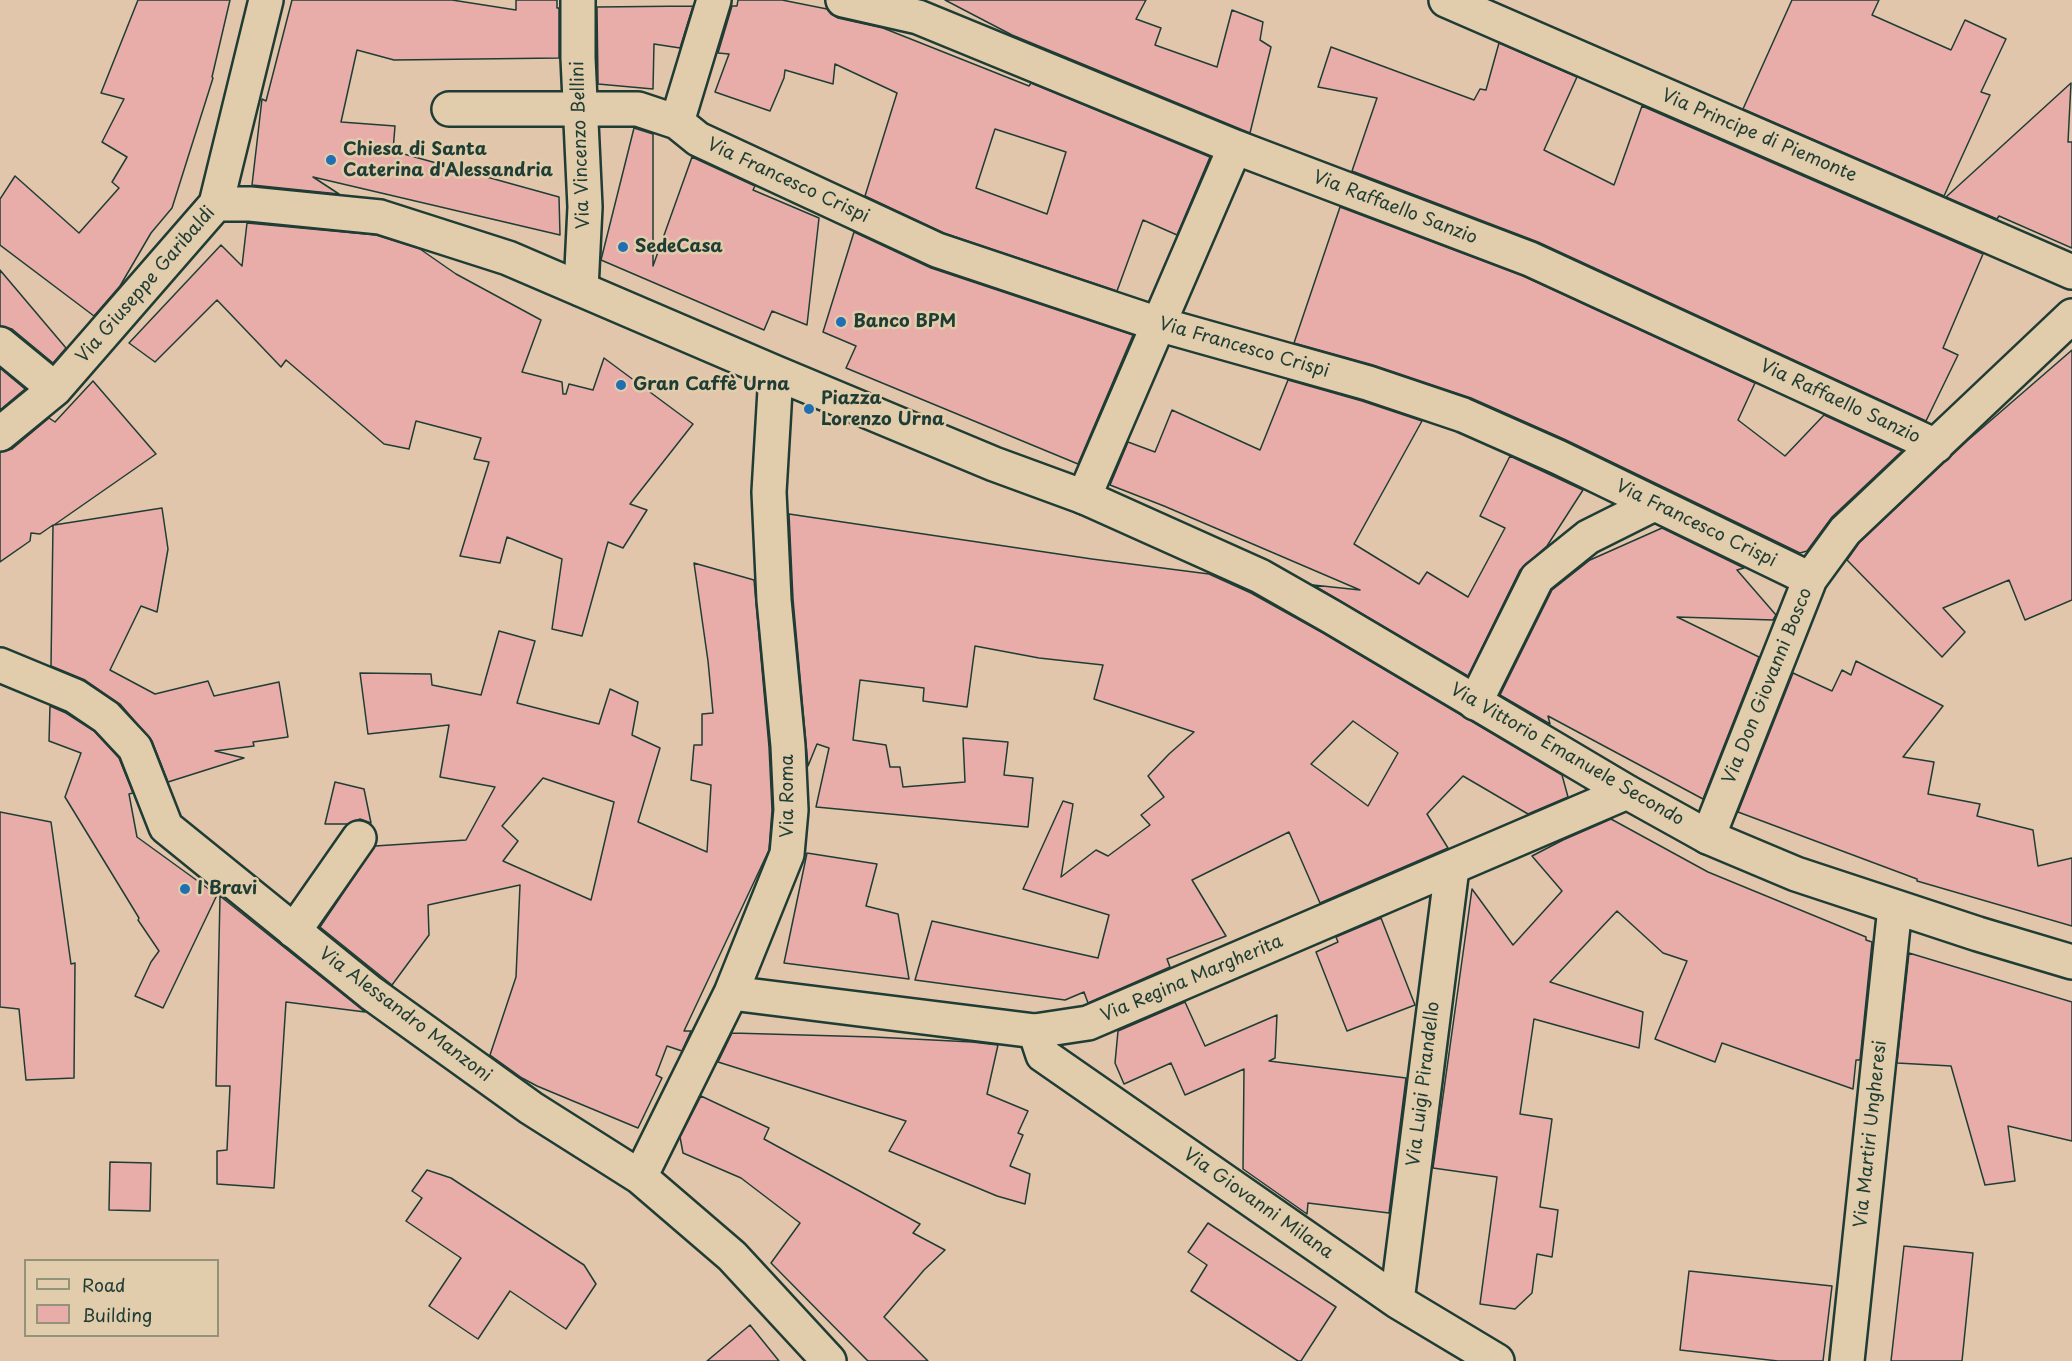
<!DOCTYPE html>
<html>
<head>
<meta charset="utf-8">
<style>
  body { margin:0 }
  #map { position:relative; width:2072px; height:1361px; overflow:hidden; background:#e2c6ab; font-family:"Playpen Sans",sans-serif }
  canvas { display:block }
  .legend { position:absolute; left:24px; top:1259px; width:195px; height:78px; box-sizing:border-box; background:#e1ccab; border:2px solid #93937b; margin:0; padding:8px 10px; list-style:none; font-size:18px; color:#1f3d34 }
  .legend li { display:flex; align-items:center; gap:12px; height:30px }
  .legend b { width:30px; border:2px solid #93937b }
</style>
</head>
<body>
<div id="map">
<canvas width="2072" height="1361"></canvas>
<ul class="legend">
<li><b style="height:8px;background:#e1ccab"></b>Road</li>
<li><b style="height:16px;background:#e8ada9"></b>Building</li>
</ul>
</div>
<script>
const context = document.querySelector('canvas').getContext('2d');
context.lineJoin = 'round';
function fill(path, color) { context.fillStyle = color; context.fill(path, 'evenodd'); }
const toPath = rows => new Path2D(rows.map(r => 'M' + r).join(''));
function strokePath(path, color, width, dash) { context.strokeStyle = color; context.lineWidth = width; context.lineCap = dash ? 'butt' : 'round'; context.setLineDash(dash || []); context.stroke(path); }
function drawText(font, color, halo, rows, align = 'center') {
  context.font = font + ' "Playpen Sans",sans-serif'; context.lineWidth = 5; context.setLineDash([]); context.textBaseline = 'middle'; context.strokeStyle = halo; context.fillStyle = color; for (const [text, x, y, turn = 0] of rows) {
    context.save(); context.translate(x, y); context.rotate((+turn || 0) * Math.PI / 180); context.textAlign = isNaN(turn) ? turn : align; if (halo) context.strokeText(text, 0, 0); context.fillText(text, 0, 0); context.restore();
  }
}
const building = toPath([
  [138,0,230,0,212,77,213,78,172,208,151,233,120,286,94,316,0,245,0,199,15,176,79,233,119,188,112,182,127,157,102,142,124,99,101,93,138,0],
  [292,0,452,0,516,10,516,0,557,0,557,8,559,8,559,58,394,60,357,50,341,122,395,126,393,151,559,197,560,235,313,177,339,194,252,185,262,99,266,101,292,0],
  [738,0,782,0,827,9,831,14,838,18,883,28,1029,86,1031,83,1210,157,1177,235,1143,220,1117,291,944,233,865,196,897,93,835,64,833,84,785,70,784,78,770,111,715,92,729,54,718,53,732,6,737,6,738,0],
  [995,129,1066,152,1047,214,976,188,995,129],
  [945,0,1146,0,1136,19,1161,28,1155,45,1217,67,1232,10,1263,22,1260,40,1271,47,1250,133,1012,35,945,0],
  [1792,0,1879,0,1872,15,1951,50,1965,20,2006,39,1981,92,1990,95,1944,196,1743,109,1792,0],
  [693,6,680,48,654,44,653,89,598,84,597,7,693,6],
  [1499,43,1577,77,1544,150,1614,185,1642,106,1983,254,1943,348,1958,355,1926,421,1538,242,1352,171,1377,98,1318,87,1331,47,1474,100,1480,89,1486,90,1499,43],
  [2071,83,2068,142,2072,142,2072,248,1999,216,1997,219,1946,197,2071,83],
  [634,128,653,134,653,266,692,157,755,186,753,190,819,218,807,325,772,311,764,330,601,260,634,128],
  [1340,207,1523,276,1755,383,1738,420,1785,456,1824,415,1902,451,1832,517,1807,551,1800,553,1566,440,1471,398,1373,365,1294,343,1340,207],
  [247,223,376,235,420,249,456,274,541,320,522,372,562,382,563,394,566,394,569,384,593,390,604,358,693,424,630,504,647,510,623,548,608,542,582,636,552,629,562,559,507,537,500,563,460,556,489,462,474,459,481,438,416,421,409,449,384,444,286,360,281,367,217,300,155,362,129,343,221,245,242,266,247,223],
  [854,232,931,268,1133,335,1078,464,846,368,856,346,823,332,854,232],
  [0,270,66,348,53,363,12,329,0,326,0,270],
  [2072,350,2072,600,2025,620,2009,580,1943,608,1965,632,1942,657,1847,560,1859,543,1967,441,2072,350],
  [0,368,25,389,0,410,0,368],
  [1288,380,1362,401,1422,421,1354,544,1419,584,1427,572,1468,597,1505,528,1480,516,1510,456,1583,490,1547,546,1520,570,1468,676,1313,585,1360,590,1164,506,1110,485,1128,442,1155,452,1172,410,1260,450,1288,380],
  [93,381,156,454,54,525,162,508,168,549,157,612,141,606,110,670,155,694,208,681,214,696,279,682,288,737,253,742,254,746,215,751,244,758,168,782,152,741,120,704,85,680,51,666,53,525,40,534,31,533,30,541,0,562,0,452,12,449,49,418,55,422,93,381],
  [789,514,1092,559,1209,574,1251,593,1323,633,1562,775,1568,797,1528,814,1463,776,1427,814,1448,848,1320,903,1289,832,1192,880,1226,936,1167,959,1170,967,1088,1003,1084,992,1065,1000,915,980,932,921,1098,958,1109,915,1023,889,1063,801,1073,804,1061,877,1096,850,1108,856,1150,825,1141,815,1164,797,1148,776,1169,754,1194,732,1094,699,1103,665,1039,658,975,646,967,707,923,701,924,688,860,680,853,740,886,745,890,767,900,767,903,787,965,782,963,738,1008,742,1004,775,1033,778,1028,827,816,807,829,748,817,744,808,766,793,599,789,514],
  [1353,721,1398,753,1368,806,1311,764,1353,721],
  [1662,528,1744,568,1737,570,1776,615,1773,620,1677,617,1759,657,1703,799,1548,716,1550,724,1500,695,1552,590,1590,560,1662,528],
  [694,563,754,580,769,747,772,810,769,850,684,1031,691,1031,682,1051,667,1046,656,1075,662,1078,638,1128,537,1086,522,1078,490,1055,516,977,520,885,428,905,429,935,392,985,320,927,375,846,466,840,495,787,440,777,449,725,368,734,360,673,431,674,432,685,481,695,499,631,535,641,517,703,599,724,610,689,638,702,632,735,660,748,638,822,707,852,711,785,691,780,694,745,702,745,702,714,713,713,708,661,694,563],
  [543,778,614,802,591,900,503,861,518,841,502,826,543,778],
  [1856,661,1943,706,1903,757,1934,762,1928,794,1980,804,1977,816,2033,830,2038,866,2072,858,2072,926,1917,881,1917,879,1738,812,1793,673,1832,691,1842,670,1851,675,1856,661],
  [50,706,66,713,94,731,119,758,133,793,129,794,137,837,217,895,163,1008,135,996,151,962,159,951,138,920,139,918,65,797,81,753,49,741,50,706],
  [335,782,364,789,371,823,360,819,348,824,325,824,335,782],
  [0,812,51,822,71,964,75,963,74,1078,26,1080,19,1009,0,1007,0,812],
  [1611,819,1708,872,1866,937,1866,940,1872,942,1860,1060,1856,1060,1853,1089,1722,1043,1715,1062,1655,1039,1687,961,1663,953,1617,911,1550,982,1643,1012,1639,1048,1534,1019,1520,1114,1552,1119,1540,1207,1558,1210,1552,1257,1537,1254,1532,1293,1515,1309,1480,1304,1497,1177,1433,1168,1472,889,1513,945,1562,891,1532,856,1563,840,1611,819],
  [807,853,877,864,866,906,898,914,909,979,784,963,807,853],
  [220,896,365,1012,286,1002,274,1188,217,1184,217,1151,227,1150,230,1086,216,1086,220,896],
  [1381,918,1415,1005,1347,1031,1316,952,1338,942,1336,937,1381,918],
  [1909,953,2072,1002,2072,1141,2008,1126,2015,1181,1985,1185,1951,1066,1897,1063,1909,953],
  [1185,1002,1205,1046,1277,1015,1275,1058,1269,1061,1406,1078,1389,1213,1308,1203,1307,1214,1243,1169,1244,1069,1185,1095,1171,1063,1124,1084,1115,1063,1118,1031,1185,1002],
  [732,1033,874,1037,972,1042,998,1045,987,1094,1028,1111,1018,1133,1023,1135,1010,1166,1030,1174,1025,1204,997,1196,889,1151,906,1121,718,1062,732,1033],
  [701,1096,769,1128,764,1139,920,1224,913,1233,945,1250,924,1270,884,1317,928,1361,868,1361,771,1263,800,1223,741,1178,683,1153,680,1137,701,1096],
  [110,1162,151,1163,150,1211,109,1210,110,1162],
  [427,1170,451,1178,584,1265,596,1284,566,1329,510,1291,478,1339,429,1306,461,1258,406,1221,422,1198,412,1191,427,1170],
  [1208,1223,1336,1307,1301,1361,1298,1361,1191,1291,1207,1265,1188,1252,1208,1223],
  [1904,1246,1973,1253,1962,1361,1891,1361,1904,1246],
  [1689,1271,1832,1286,1823,1361,1778,1361,1680,1350,1689,1271],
  [750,1325,779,1361,707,1361,750,1325]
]);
fill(building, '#e8ada9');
strokePath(building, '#1f3d34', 1.5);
const street = toPath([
  [578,0,578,58,585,207,581,289],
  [843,0,918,17,1235,147,1530,259,1936,446],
  [1446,0,2072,272],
  [449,109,638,109,677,122,698,139,937,250,1158,324,1368,383,1463,415,1558,457,1810,579],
  [677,122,714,0],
  [1084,497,1235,147],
  [1475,703,1537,578,1588,537,1654,504],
  [1708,837,1810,579,1845,531,2072,316],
  [294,931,359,838],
  [1035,1031,1043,1055,1397,1301,1497,1361],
  [1397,1301,1452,868]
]);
const secondary = toPath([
  [216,204,250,204,380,217,508,258,776,373,994,464,1084,497,1260,576,1332,617,1627,792,1708,837,1796,874,1978,934,2072,962],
  [0,344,55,389],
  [0,434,55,389,216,204,266,0],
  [0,665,75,696,106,717,135,748,166,827,371,993,531,1108,640,1177,732,1256,829,1361],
  [731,993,1035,1031,1088,1023,1627,792],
  [640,1177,731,993,787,854,791,810,788,746,774,600,769,492,776,373],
  [1847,1361,1895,907]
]);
strokePath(street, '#1f3d34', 38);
strokePath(secondary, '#1f3d34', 38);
strokePath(street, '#e1ccab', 33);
strokePath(secondary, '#e1ccab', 33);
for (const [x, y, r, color] of [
  [331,160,6,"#1f6fb2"],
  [623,247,6,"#1f6fb2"],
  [841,322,6,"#1f6fb2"],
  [621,385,6,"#1f6fb2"],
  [809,409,6,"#1f6fb2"],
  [185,889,6,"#1f6fb2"]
]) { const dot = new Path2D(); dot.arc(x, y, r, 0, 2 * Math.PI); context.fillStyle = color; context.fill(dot); strokePath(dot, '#e1ccab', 2); }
drawText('18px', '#1f3d34', '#e1ccab', [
  ["Via Principe di Piemonte",1759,136,23],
  ["Via Vincenzo Bellini",581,145,-92],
  ["Via Francesco Crispi",788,181,25],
  ["Via Raffaello Sanzio",1395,208,21],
  ["Via Giuseppe Garibaldi",146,285,-49],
  ["Via Francesco Crispi",1244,348,16],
  ["Via Raffaello Sanzio",1840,402,25],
  ["Via Francesco Crispi",1696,524,26],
  ["Via Don Giovanni Bosco",1768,686,-68],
  ["Via Vittorio Emanuele Secondo",1567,755,30],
  ["Via Roma",788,796,-90],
  ["Via Regina Margherita",1192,979,-23],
  ["Via Alessandro Manzoni",405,1015,37],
  ["Via Luigi Pirandello",1424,1084,-83],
  ["Via Martiri Ungheresi",1871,1134,-84],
  ["Via Giovanni Milana",1258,1204,35]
]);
drawText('bold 18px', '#1f3d34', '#e1ccab', [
  ["Chiesa di Santa",343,150],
  ["Caterina d'Alessandria",343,171],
  ["SedeCasa",635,247],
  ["Banco BPM",853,322],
  ["Gran Caffè Urna",633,385],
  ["Piazza",821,399],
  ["Lorenzo Urna",821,420],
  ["I Bravi",197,889]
], 'left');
</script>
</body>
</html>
